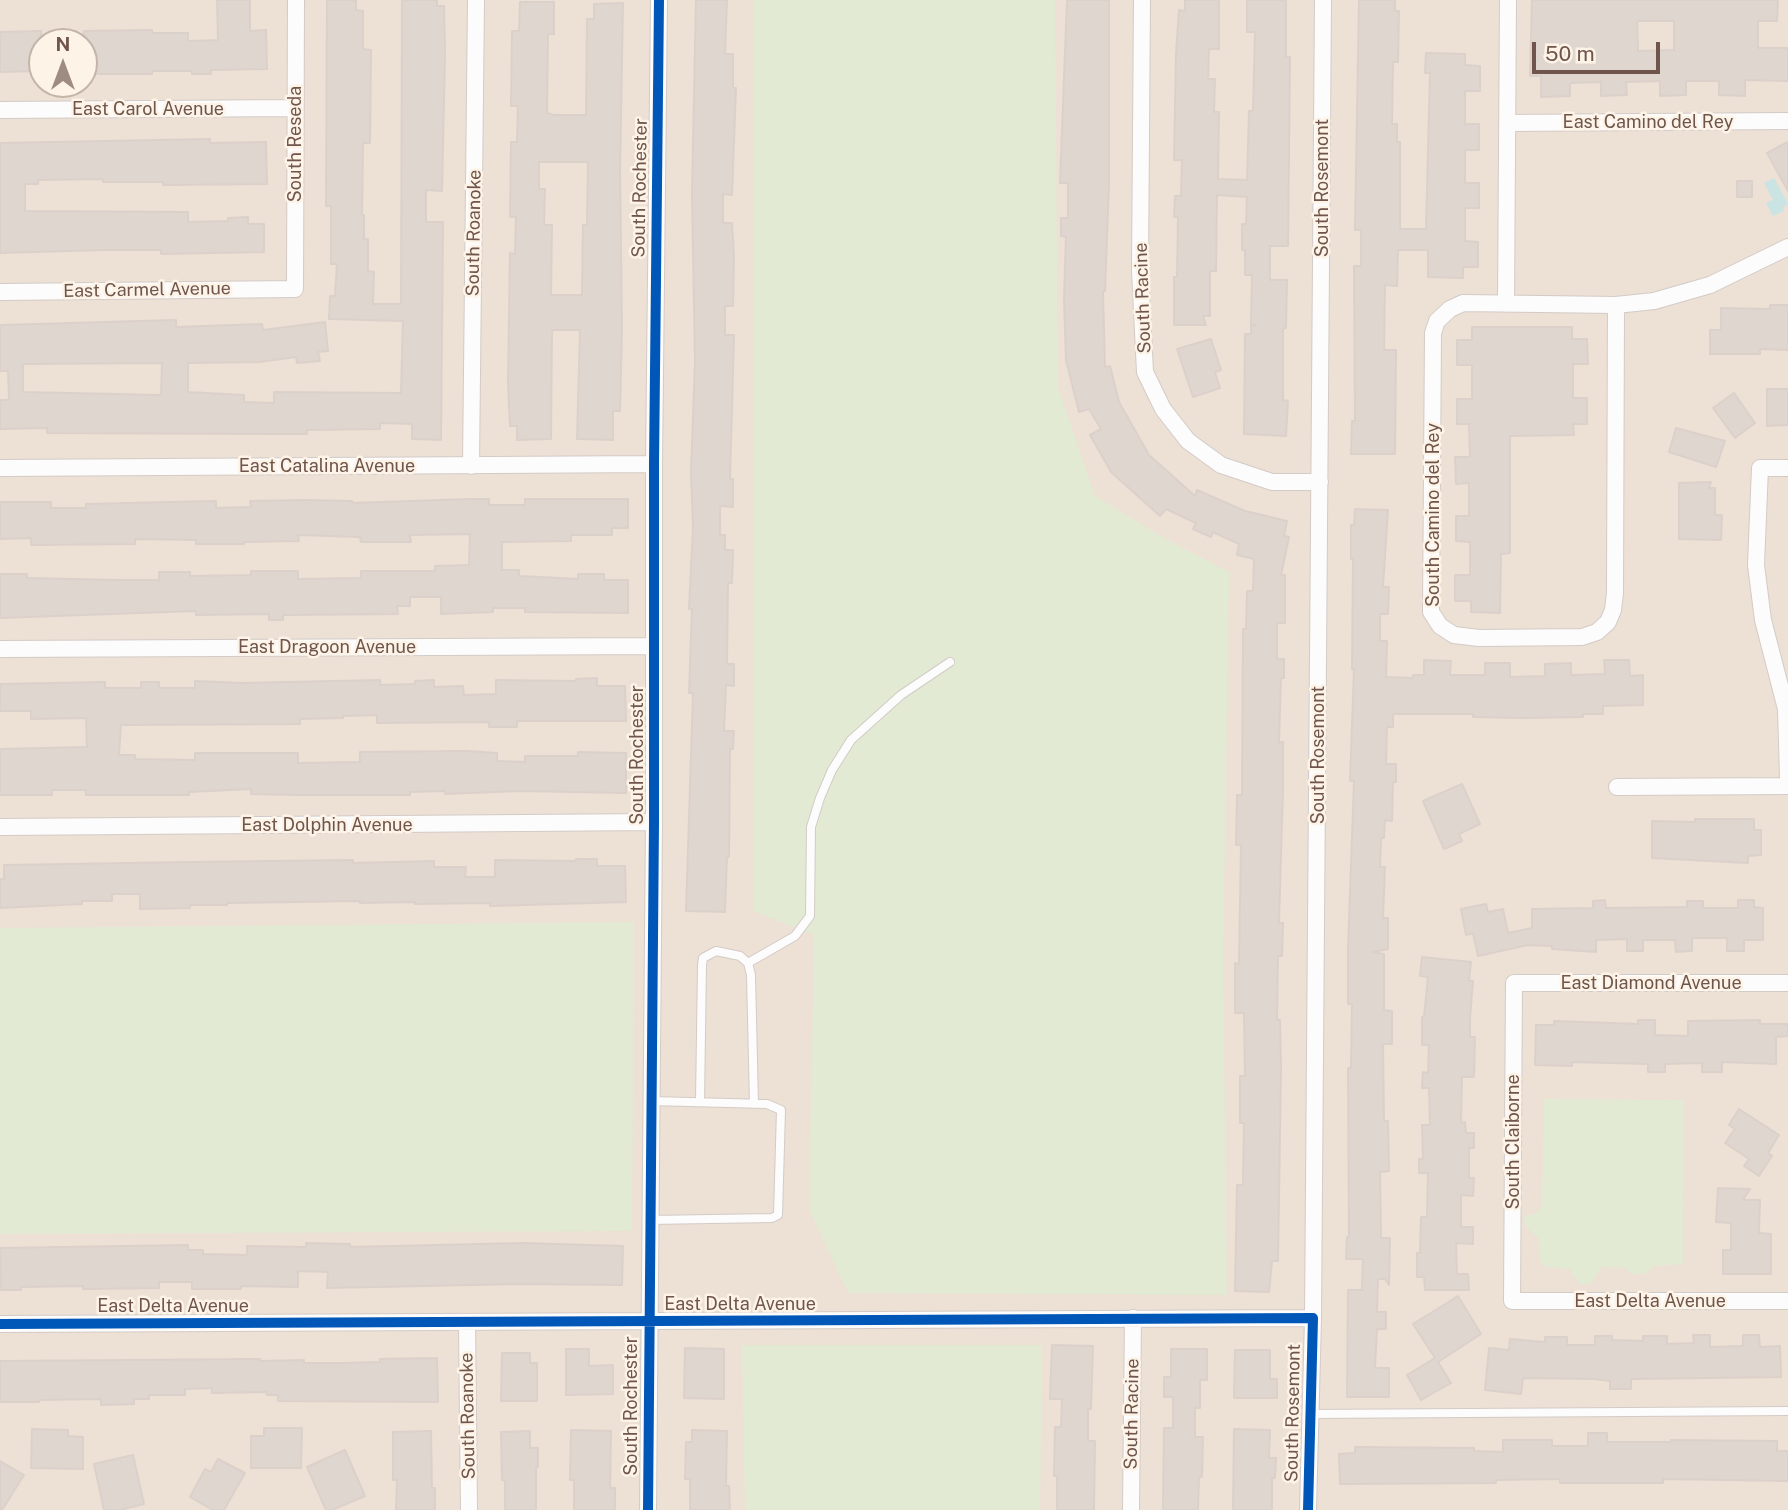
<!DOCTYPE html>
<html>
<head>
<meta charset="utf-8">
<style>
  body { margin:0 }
  #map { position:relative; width:1788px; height:1510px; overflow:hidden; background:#f4eee8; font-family:"Public Sans",sans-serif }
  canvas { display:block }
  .north { position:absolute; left:28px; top:28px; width:70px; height:70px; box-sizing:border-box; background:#fdf3e7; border:2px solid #c4b4a9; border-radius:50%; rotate:0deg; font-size:19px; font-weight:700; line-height:28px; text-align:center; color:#6f554b }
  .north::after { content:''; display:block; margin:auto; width:24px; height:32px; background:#9e8b82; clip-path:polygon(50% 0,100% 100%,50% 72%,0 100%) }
  .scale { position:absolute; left:1532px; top:42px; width:128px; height:32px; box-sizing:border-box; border:4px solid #6f554b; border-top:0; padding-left:9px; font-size:21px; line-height:24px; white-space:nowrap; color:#6f554b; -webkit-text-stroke:5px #fdf3e7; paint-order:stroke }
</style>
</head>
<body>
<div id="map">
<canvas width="1788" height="1510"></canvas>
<div class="north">N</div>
<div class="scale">50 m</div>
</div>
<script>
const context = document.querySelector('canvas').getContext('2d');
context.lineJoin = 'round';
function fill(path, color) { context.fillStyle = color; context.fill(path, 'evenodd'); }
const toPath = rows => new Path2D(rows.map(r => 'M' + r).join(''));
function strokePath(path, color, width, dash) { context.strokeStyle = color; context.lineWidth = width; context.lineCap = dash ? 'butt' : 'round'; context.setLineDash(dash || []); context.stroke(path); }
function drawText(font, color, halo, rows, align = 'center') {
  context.font = font + ' "Public Sans",sans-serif'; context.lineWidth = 5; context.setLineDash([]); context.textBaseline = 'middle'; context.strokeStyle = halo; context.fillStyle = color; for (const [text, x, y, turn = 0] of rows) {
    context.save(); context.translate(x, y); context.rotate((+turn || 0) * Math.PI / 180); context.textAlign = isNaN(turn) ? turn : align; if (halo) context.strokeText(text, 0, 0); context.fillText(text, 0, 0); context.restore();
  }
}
fill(toPath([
  [0,0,1788,0,1788,1510,0,1510],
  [42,42,84,42,84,84,42,84]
]), '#ede0d5');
fill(toPath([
  [753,0,1055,0,1058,388,1095,496,1164,538,1229,572,1223,961,1227,1295,848,1293,809,1209,814,935,753,911],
  [634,922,632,1231,0,1234,0,928],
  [1544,1099,1684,1100,1683,1264,1655,1266,1644,1274,1632,1274,1624,1268,1601,1267,1591,1284,1580,1284,1569,1269,1545,1267,1540,1260,1539,1239,1525,1226,1524,1217,1537,1212,1542,1206],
  [742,1345,1042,1345,1040,1510,745,1510]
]), '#e2ead3');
fill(toPath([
  [1774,178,1788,204,1783,207,1784,211,1773,216,1766,203,1773,200,1764,183]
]), '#cae4e3');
const building = toPath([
  [217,0,250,0,250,31,266,30,267,69,211,70,211,74,192,74,192,71,152,71,152,74,84,74,84,31,152,30,152,33,188,33,188,41,218,40,217,0],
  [327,0,356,0,356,10,363,11,363,49,371,50,370,143,363,143,362,215,364,215,364,239,368,239,368,271,374,272,373,304,401,304,402,0,437,0,437,6,444,6,445,54,442,191,426,190,426,222,443,222,441,440,412,439,412,424,380,423,380,429,307,430,307,434,274,434,47,433,47,428,0,429,0,400,9,400,8,371,0,371,0,325,176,320,176,327,262,324,263,330,325,322,328,351,318,352,320,361,297,363,296,357,259,362,188,363,188,392,244,395,244,402,274,403,274,392,401,393,403,321,329,319,330,296,335,296,337,264,331,264,331,206,326,206,327,0],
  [162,363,161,395,23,392,23,364,162,363],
  [696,0,727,0,725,54,733,54,733,88,736,88,732,195,723,194,723,223,732,223,734,256,733,306,725,306,725,335,734,335,730,479,733,479,733,507,720,506,720,535,725,535,725,550,733,550,732,583,728,583,727,664,734,664,734,686,726,685,724,731,734,731,733,749,730,749,729,857,727,857,725,912,686,911,693,693,689,693,692,609,689,609,693,527,691,472,695,361,692,194,696,0],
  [1067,0,1109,0,1109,183,1105,291,1103,291,1105,367,1110,366,1119,402,1149,455,1195,496,1197,490,1245,511,1287,521,1284,536,1289,537,1281,575,1285,575,1285,623,1277,623,1277,659,1284,659,1284,678,1281,678,1279,742,1283,742,1283,789,1279,923,1283,923,1282,956,1278,956,1277,1020,1280,1020,1281,1067,1278,1261,1272,1261,1269,1292,1235,1291,1237,1185,1243,1185,1244,1123,1240,1123,1240,1076,1245,1076,1244,1013,1235,1013,1235,963,1239,964,1241,845,1236,845,1237,795,1242,795,1243,629,1246,629,1247,591,1253,591,1254,559,1237,555,1239,544,1213,532,1211,537,1193,529,1196,523,1166,509,1160,516,1111,472,1090,435,1101,429,1089,409,1079,412,1066,360,1064,298,1066,237,1061,236,1061,218,1068,218,1068,183,1060,183,1067,0],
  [1185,0,1219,0,1219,49,1209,49,1208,79,1215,79,1214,112,1219,112,1218,179,1247,180,1249,111,1253,111,1255,32,1247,32,1247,0,1286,0,1286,57,1290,57,1288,246,1270,246,1270,280,1287,280,1286,328,1283,328,1283,400,1288,401,1286,436,1244,434,1245,334,1251,334,1251,326,1256,325,1251,325,1252,275,1245,275,1245,250,1242,250,1242,224,1246,224,1247,197,1217,195,1216,271,1210,271,1210,316,1203,316,1206,325,1174,325,1174,277,1177,277,1178,217,1174,217,1175,196,1181,196,1182,160,1174,160,1176,54,1179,10,1185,11,1185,0],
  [1359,0,1395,0,1395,11,1399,11,1398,62,1393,62,1392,124,1397,124,1397,142,1400,142,1400,229,1426,229,1430,73,1425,73,1426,53,1465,54,1465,65,1480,66,1480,91,1465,91,1465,124,1479,124,1479,150,1465,150,1465,183,1479,183,1479,208,1465,208,1465,241,1478,242,1478,267,1463,267,1463,278,1428,277,1428,250,1398,250,1397,286,1385,285,1384,350,1396,350,1395,454,1351,454,1352,421,1355,421,1354,266,1361,266,1361,230,1355,230,1359,0],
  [1532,0,1778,0,1777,21,1758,21,1758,48,1788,48,1788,81,1745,80,1745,96,1719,95,1719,81,1686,81,1686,95,1660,96,1660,81,1626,82,1627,95,1601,96,1601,82,1570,83,1570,96,1541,97,1541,76,1530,76,1532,0],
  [1639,21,1674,21,1674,50,1638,51,1637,22,1639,21],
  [520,2,554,2,554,34,548,34,547,113,554,115,586,115,587,19,594,19,594,4,623,3,620,171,622,329,620,411,613,411,613,440,577,439,580,330,552,330,551,439,517,440,517,426,510,426,508,384,510,253,515,254,516,217,510,217,511,142,517,142,518,106,511,106,512,31,519,31,520,2],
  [539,162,588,162,587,225,583,225,582,295,551,295,552,225,544,225,545,189,539,189,539,162],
  [41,31,42,71,0,72,0,32,41,31],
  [210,139,210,143,266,142,267,184,163,185,163,182,103,182,103,179,38,180,38,184,25,184,25,211,188,212,188,222,228,221,228,218,248,217,248,224,264,224,264,252,161,254,161,250,104,250,0,253,0,143,210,139],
  [1788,142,1788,191,1767,153,1788,142],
  [1737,181,1752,181,1752,197,1737,197,1737,181],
  [1770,305,1788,305,1788,350,1760,349,1760,354,1710,354,1710,330,1721,330,1721,308,1770,309,1770,305],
  [1472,327,1572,327,1572,339,1587,339,1588,364,1573,364,1573,398,1587,398,1587,424,1573,424,1574,435,1510,436,1510,553,1501,554,1500,613,1471,612,1471,601,1455,601,1455,575,1470,575,1470,542,1456,541,1456,516,1469,516,1469,483,1456,484,1455,457,1470,457,1469,424,1457,424,1457,399,1472,399,1472,365,1457,365,1457,340,1472,340,1472,327],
  [1211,339,1221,370,1215,372,1220,388,1193,397,1177,349,1211,339],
  [1767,389,1788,389,1788,425,1767,426,1767,389],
  [1734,393,1755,423,1735,438,1713,408,1734,393],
  [1676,428,1725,441,1716,467,1669,452,1676,428],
  [1711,482,1709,488,1715,488,1715,515,1722,515,1721,540,1679,539,1679,483,1711,482],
  [470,499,489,499,489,505,525,505,525,499,628,499,628,528,612,528,612,535,571,535,571,541,502,542,502,570,519,570,519,576,578,579,578,574,604,574,604,580,628,580,628,613,525,612,525,608,493,608,493,612,441,614,441,597,410,597,410,606,397,606,398,614,283,615,283,620,269,620,269,614,196,615,196,611,0,618,0,574,27,574,27,578,120,580,159,580,159,572,190,572,190,576,251,575,251,571,298,571,298,579,361,578,361,571,435,571,435,566,469,565,470,534,410,535,411,542,361,542,360,537,298,535,299,541,244,542,244,544,196,544,196,540,135,539,135,544,31,545,31,538,0,539,0,502,51,502,51,508,86,508,86,504,216,501,216,508,251,507,250,501,306,500,352,501,352,503,470,499],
  [1355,509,1388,510,1383,587,1389,587,1388,614,1380,614,1380,641,1387,641,1386,677,1413,678,1413,675,1424,675,1424,660,1451,661,1450,675,1485,675,1485,663,1510,663,1510,677,1545,676,1545,664,1571,663,1571,675,1605,674,1604,660,1629,660,1630,676,1643,675,1643,705,1603,706,1603,714,1583,714,1583,717,1522,718,1473,717,1473,714,1393,714,1393,727,1387,727,1386,764,1396,764,1396,782,1393,782,1392,821,1385,820,1384,838,1381,838,1380,867,1385,867,1383,918,1388,918,1388,949,1373,952,1384,954,1384,1010,1392,1011,1392,1044,1383,1044,1384,1121,1388,1121,1389,1171,1380,1172,1381,1238,1390,1238,1389,1285,1385,1279,1378,1279,1377,1312,1386,1312,1386,1329,1377,1329,1375,1368,1389,1368,1389,1397,1347,1397,1348,1290,1362,1290,1363,1259,1346,1259,1347,1237,1349,1237,1348,1068,1351,1068,1352,1004,1348,1004,1348,949,1354,781,1350,781,1354,669,1352,669,1353,559,1351,559,1351,525,1354,525,1355,509],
  [597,678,597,686,625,686,626,721,517,721,517,727,489,727,489,722,377,723,377,715,343,716,343,718,300,719,300,724,121,725,119,755,135,755,135,759,195,760,195,753,298,753,298,763,360,762,360,752,466,751,497,753,497,761,525,762,525,756,578,756,578,752,626,753,626,793,520,791,445,794,445,791,410,792,410,795,298,795,251,794,251,789,189,792,189,795,86,795,86,790,52,790,52,795,0,795,0,749,87,747,86,718,31,719,31,711,0,711,0,684,105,682,105,688,141,688,141,682,159,682,159,688,195,688,195,681,243,683,380,680,380,685,415,684,415,681,434,680,434,687,463,686,464,695,496,694,496,680,576,681,576,679,597,678],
  [1462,784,1480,824,1459,834,1462,841,1444,849,1423,801,1462,784],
  [1695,819,1754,819,1754,830,1761,830,1761,855,1748,856,1748,863,1652,858,1652,821,1695,822,1695,819],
  [576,859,597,859,597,866,625,866,626,902,490,906,490,903,415,904,415,902,360,903,360,901,227,903,227,905,190,905,190,908,140,909,140,894,112,894,112,901,82,901,82,904,0,908,0,879,4,879,4,865,192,862,353,860,353,863,434,861,434,867,466,867,465,877,495,877,495,860,576,861,576,859],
  [1605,900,1606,908,1687,907,1687,901,1703,901,1703,908,1738,908,1738,900,1754,900,1754,907,1763,908,1763,940,1744,940,1744,951,1727,951,1727,938,1692,938,1692,951,1676,952,1675,940,1643,940,1643,951,1627,951,1627,939,1596,940,1596,952,1552,949,1552,946,1528,945,1478,956,1473,933,1466,935,1461,909,1486,904,1488,912,1503,909,1508,933,1532,928,1532,909,1593,908,1593,901,1605,900],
  [1422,957,1471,962,1469,981,1473,981,1470,1018,1470,1037,1475,1037,1474,1077,1462,1077,1461,1123,1465,1122,1466,1133,1474,1133,1474,1148,1469,1148,1469,1178,1474,1178,1473,1196,1461,1195,1461,1227,1473,1227,1473,1244,1456,1243,1457,1274,1468,1274,1469,1290,1425,1290,1424,1277,1417,1277,1417,1253,1420,1253,1421,1217,1427,1217,1428,1173,1419,1173,1419,1159,1423,1159,1422,1125,1430,1125,1429,1088,1422,1088,1423,1072,1428,1073,1429,1045,1422,1045,1422,1017,1424,1017,1428,977,1420,976,1422,957],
  [1638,1020,1655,1020,1655,1035,1688,1036,1688,1021,1760,1020,1760,1024,1788,1024,1788,1036,1776,1037,1776,1064,1722,1062,1722,1072,1702,1072,1702,1063,1665,1064,1665,1072,1648,1072,1648,1064,1572,1062,1572,1066,1535,1065,1536,1025,1554,1025,1554,1021,1638,1024,1638,1020],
  [1739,1109,1779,1135,1768,1153,1772,1156,1759,1176,1744,1166,1749,1159,1725,1143,1735,1129,1729,1125,1739,1109],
  [1718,1188,1750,1189,1743,1200,1760,1200,1759,1233,1771,1234,1771,1274,1723,1274,1723,1250,1731,1250,1731,1223,1716,1222,1718,1188],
  [306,1243,350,1244,350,1247,523,1243,623,1246,622,1285,522,1284,327,1288,328,1272,298,1271,298,1287,241,1286,241,1289,192,1289,192,1282,159,1282,159,1288,83,1289,83,1286,21,1287,21,1290,1,1290,0,1248,188,1245,188,1250,203,1250,203,1254,247,1255,247,1246,306,1247,306,1243],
  [1458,1296,1481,1334,1438,1362,1451,1383,1421,1400,1407,1375,1435,1358,1413,1324,1458,1296],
  [1693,1335,1710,1335,1710,1347,1743,1346,1743,1335,1759,1335,1760,1347,1780,1346,1781,1377,1631,1379,1631,1389,1610,1389,1610,1381,1594,1379,1523,1378,1521,1394,1485,1390,1489,1348,1509,1350,1510,1339,1545,1342,1545,1337,1567,1337,1567,1345,1595,1345,1595,1336,1612,1336,1612,1340,1643,1341,1643,1336,1667,1336,1667,1344,1694,1343,1693,1335],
  [1052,1345,1093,1346,1091,1409,1088,1409,1088,1441,1095,1441,1094,1510,1057,1510,1057,1476,1054,1476,1055,1427,1061,1427,1062,1399,1050,1399,1052,1345],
  [685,1348,724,1349,724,1399,684,1398,685,1348],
  [566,1349,589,1349,589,1366,613,1365,613,1394,566,1395,566,1349],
  [1171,1349,1207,1349,1207,1380,1200,1380,1200,1408,1195,1408,1195,1437,1203,1437,1202,1477,1199,1477,1198,1510,1163,1510,1164,1428,1173,1428,1173,1397,1164,1397,1164,1377,1171,1377,1171,1349],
  [1235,1350,1270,1350,1270,1379,1277,1379,1277,1398,1234,1398,1235,1350],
  [502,1353,530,1353,530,1363,537,1363,537,1401,501,1401,502,1353],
  [437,1358,438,1402,278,1401,278,1395,267,1395,267,1392,212,1393,212,1388,185,1389,185,1395,149,1395,149,1399,134,1399,134,1404,101,1405,101,1399,39,1400,39,1402,0,1402,0,1361,260,1359,260,1361,304,1360,304,1363,343,1363,380,1362,380,1359,437,1358],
  [264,1428,302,1428,301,1468,251,1468,251,1436,264,1436,264,1428],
  [32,1429,68,1430,68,1436,83,1437,83,1469,31,1468,32,1429],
  [1234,1429,1270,1430,1269,1458,1276,1458,1275,1478,1272,1478,1272,1510,1233,1510,1234,1429],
  [571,1430,611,1431,610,1488,615,1488,615,1510,574,1510,574,1480,570,1480,571,1430],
  [692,1430,727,1431,726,1486,729,1486,730,1510,690,1510,690,1479,685,1479,686,1442,692,1442,692,1430],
  [431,1431,432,1488,435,1488,435,1510,396,1510,397,1480,393,1480,393,1432,431,1431],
  [530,1431,530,1448,538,1448,538,1467,536,1467,536,1510,505,1510,505,1480,502,1480,501,1432,530,1431],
  [1588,1433,1607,1433,1607,1442,1671,1442,1671,1440,1777,1441,1777,1451,1788,1451,1788,1481,1663,1479,1663,1483,1560,1483,1560,1479,1496,1480,1496,1483,1340,1484,1339,1454,1355,1453,1355,1447,1474,1448,1474,1451,1503,1452,1503,1440,1552,1440,1552,1446,1588,1446,1588,1433],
  [345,1450,365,1496,332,1510,326,1510,307,1467,345,1450],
  [133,1455,144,1504,120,1510,104,1510,94,1464,133,1455],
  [218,1459,245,1473,224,1510,213,1510,190,1497,205,1469,211,1472,218,1459],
  [0,1461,24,1475,2,1510,0,1510,0,1461]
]);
fill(building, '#e0d6d0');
strokePath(building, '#dcd1ca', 2);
const lane = toPath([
  [748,963,795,936,810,916,811,827,820,798,832,770,851,740,901,695,950,662],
  [700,1102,702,965,703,958,716,951,740,956,748,963,751,975,754,1104],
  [650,1220,772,1218,778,1215,781,1110,767,1104,651,1101],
  [1309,1414,1788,1411]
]);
const street = toPath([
  [1142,0,1140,270,1145,372,1163,409,1188,441,1221,465,1272,482,1320,482],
  [0,110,295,108],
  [1507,123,1788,121],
  [0,292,295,289,296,0],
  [1506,304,1508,0],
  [1616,305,1615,593,1613,610,1608,622,1597,632,1582,637,1479,638,1454,635,1440,626,1431,612,1433,333,1437,321,1450,309,1463,303,1616,305,1654,301,1710,285,1788,247],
  [471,466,476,0],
  [0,468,654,464],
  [1788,468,1760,468,1756,565,1763,620,1786,709,1788,777],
  [0,649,654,646],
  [1617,787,1788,786],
  [0,827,654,822],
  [1788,983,1514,983,1512,1301,1788,1301],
  [467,1322,469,1510],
  [0,1324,1313,1318],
  [648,1510,654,822,654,464,659,0],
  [1131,1510,1133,1318],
  [1308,1510,1313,1318,1323,0]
]);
strokePath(lane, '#d3cbc6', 10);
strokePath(street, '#d3cbc6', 18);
strokePath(lane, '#fdfcfc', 8);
strokePath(street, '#fdfcfc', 16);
strokePath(toPath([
  [0,1324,1313,1318,1308,1510],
  [648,1510,654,822,654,464,659,0]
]), '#0057b8', 10);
drawText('18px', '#6f554b', '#fdf3e7', [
  ["East Carol Avenue",148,109],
  ["East Camino del Rey",1648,122],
  ["South Reseda",295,144,-90],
  ["South Rochester",640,188,-89],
  ["South Rosemont",1322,188,-90],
  ["South Roanoke",474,233,-89],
  ["East Carmel Avenue",147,290,-1],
  ["South Racine",1143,298,-92],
  ["East Catalina Avenue",327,466],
  ["South Camino del Rey",1433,515,-90],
  ["East Dragoon Avenue",327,647],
  ["South Rochester",637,755,-90],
  ["South Rosemont",1318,755,-90],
  ["East Dolphin Avenue",327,825],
  ["East Diamond Avenue",1651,983],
  ["South Claiborne",1513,1142,-90],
  ["East Delta Avenue",1650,1301],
  ["East Delta Avenue",740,1304],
  ["East Delta Avenue",173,1306],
  ["South Rochester",631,1406,-90],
  ["South Rosemont",1293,1413,-89],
  ["South Racine",1132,1414,-89],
  ["South Roanoke",468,1416,-91]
]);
</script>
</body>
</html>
